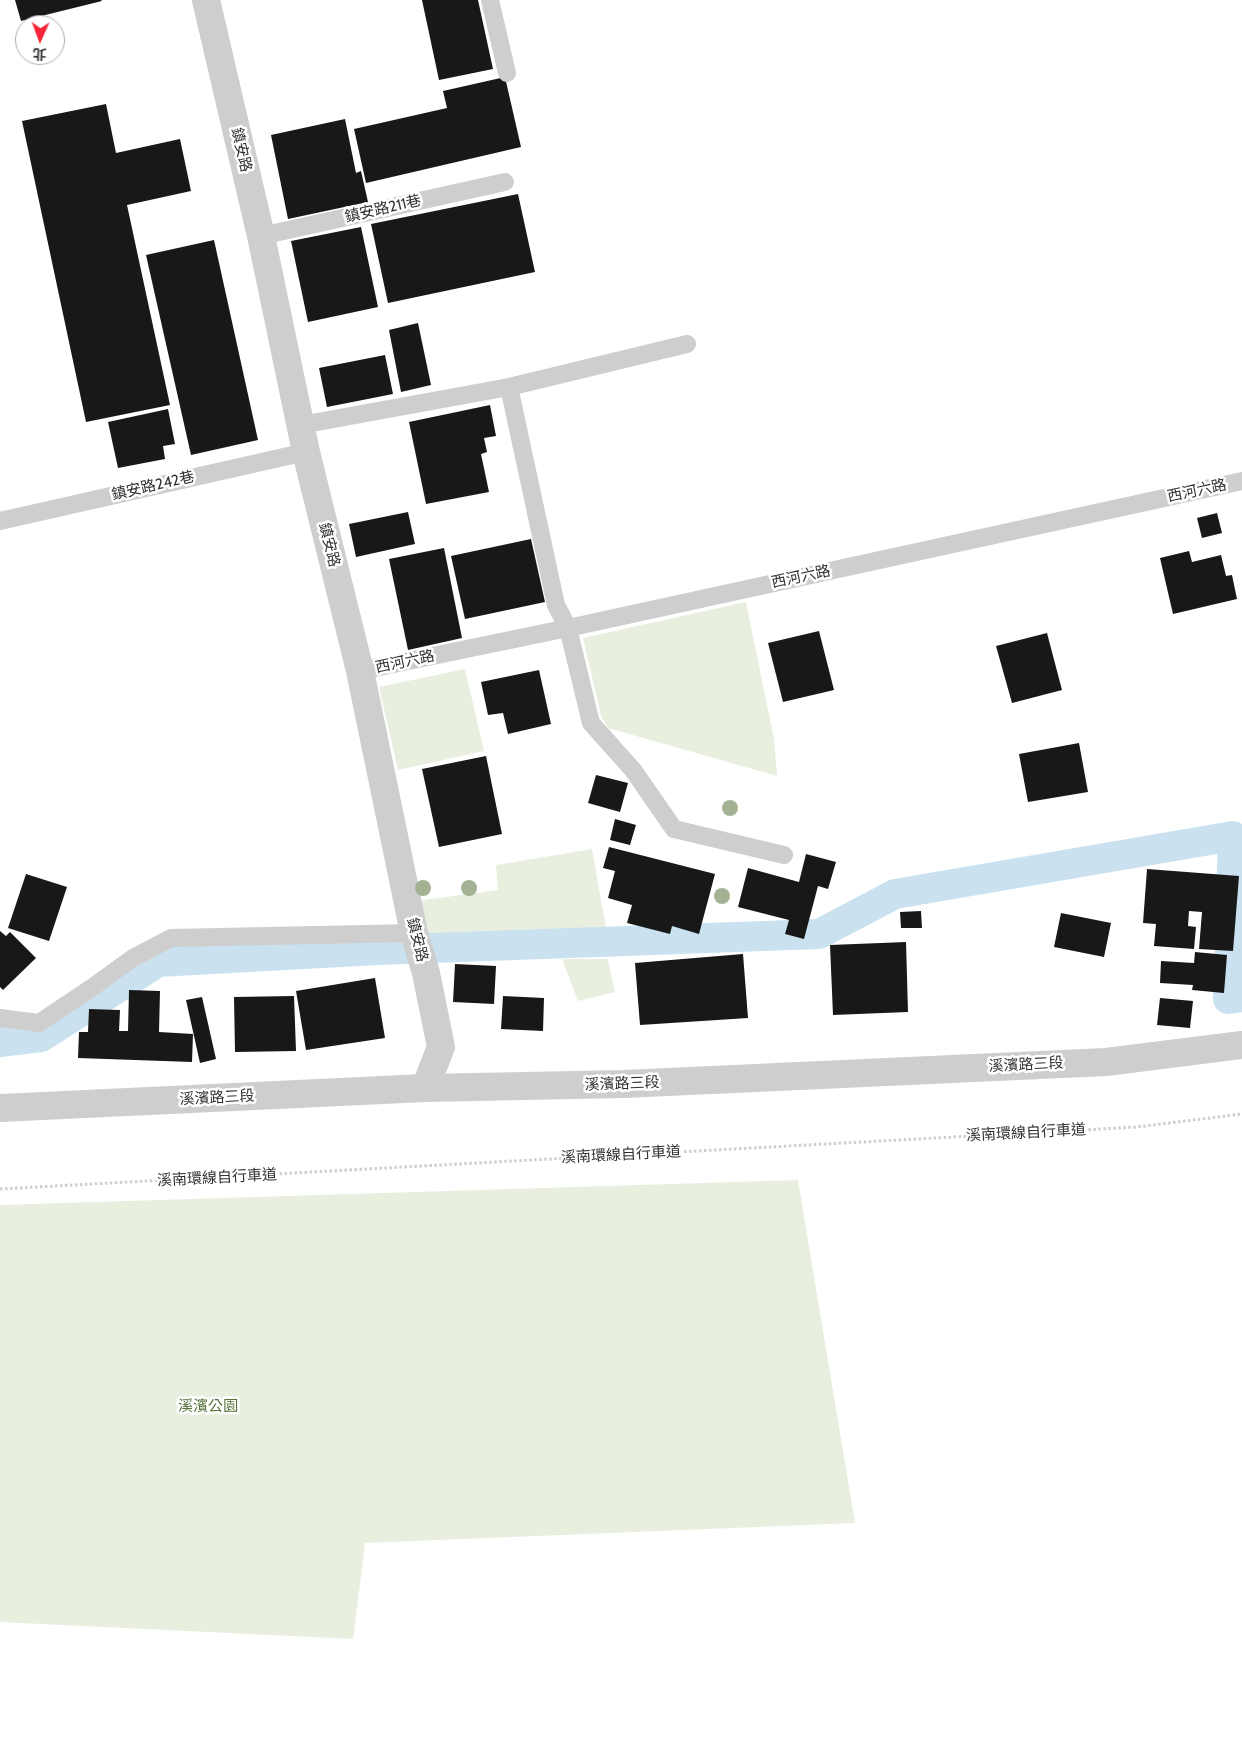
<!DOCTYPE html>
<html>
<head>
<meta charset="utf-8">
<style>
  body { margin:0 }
  #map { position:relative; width:1242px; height:1745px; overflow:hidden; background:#fff; font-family:Cabin,"Noto Sans TC",sans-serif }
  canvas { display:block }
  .north { position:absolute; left:15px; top:15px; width:50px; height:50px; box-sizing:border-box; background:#fff; border:1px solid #adadad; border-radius:50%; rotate:182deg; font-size:14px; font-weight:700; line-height:20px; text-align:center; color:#313131 }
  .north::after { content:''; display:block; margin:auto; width:18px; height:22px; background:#f72538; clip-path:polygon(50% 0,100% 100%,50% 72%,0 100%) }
</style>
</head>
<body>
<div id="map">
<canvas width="1242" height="1745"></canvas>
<div class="north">北</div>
</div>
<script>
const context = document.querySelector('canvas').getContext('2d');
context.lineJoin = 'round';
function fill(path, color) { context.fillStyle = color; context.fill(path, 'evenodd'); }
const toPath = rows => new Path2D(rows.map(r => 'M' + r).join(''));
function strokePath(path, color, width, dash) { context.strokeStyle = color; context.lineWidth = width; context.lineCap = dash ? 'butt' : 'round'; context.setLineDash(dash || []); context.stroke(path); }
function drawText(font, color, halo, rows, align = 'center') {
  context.font = font + ' Cabin,"Noto Sans TC",sans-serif'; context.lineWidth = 5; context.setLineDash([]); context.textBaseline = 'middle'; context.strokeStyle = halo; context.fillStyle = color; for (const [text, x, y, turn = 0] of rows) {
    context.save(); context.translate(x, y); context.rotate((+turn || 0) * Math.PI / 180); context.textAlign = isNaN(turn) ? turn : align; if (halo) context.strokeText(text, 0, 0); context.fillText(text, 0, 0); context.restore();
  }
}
fill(toPath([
  [746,602,774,739,777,776,608,728,601,716,583,638],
  [465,669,484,751,398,770,379,687],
  [592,849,607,934,523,941,430,945,417,901,498,890,496,865],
  [562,959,608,959,615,992,578,1001],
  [798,1180,855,1523,365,1543,353,1639,0,1622,0,1205]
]), '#e8efdf');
strokePath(toPath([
  [0,1042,41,1037,158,962,377,950,819,934,895,894,1233,836,1228,999,1242,997]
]), '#cae2f0', 30);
fill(toPath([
  [15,0,101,0,102,1,21,21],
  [422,0,478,0,493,69,439,80],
  [505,77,521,147,366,183,354,129,447,108,443,91],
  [106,104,116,153,180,139,191,191,127,205,170,405,86,422,22,121],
  [345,119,356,173,361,171,368,202,288,219,271,135],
  [518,194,535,272,388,303,371,224],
  [361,227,378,307,308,322,291,241],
  [214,240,258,440,191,455,146,255],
  [418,323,431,385,401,392,389,330],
  [385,355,393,394,327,407,319,368],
  [490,405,496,436,484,438,487,452,481,454,489,492,426,504,409,422],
  [168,409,175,444,163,446,165,459,118,468,108,422],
  [408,512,415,544,356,557,349,524],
  [1217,513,1222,533,1202,538,1197,518],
  [531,539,545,602,465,619,451,556],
  [444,548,462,638,408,650,389,559],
  [1189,551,1192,562,1221,555,1226,576,1232,575,1237,599,1173,614,1160,558],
  [819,631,834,690,783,702,768,643],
  [1047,633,1062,690,1012,703,996,646],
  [539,670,551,724,508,734,503,713,488,715,481,682],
  [1079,743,1088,792,1028,802,1019,754],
  [486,756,502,834,439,847,422,769],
  [596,775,628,783,620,812,588,803],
  [615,819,636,825,630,845,610,840],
  [609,847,715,874,699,934,672,926,670,934,627,923,632,905,608,898,615,871,603,868],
  [806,854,836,862,828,889,818,886,804,939,785,934,789,920,738,907,748,868,799,882],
  [1147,869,1239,876,1233,951,1199,949,1202,912,1189,911,1188,926,1196,927,1194,949,1154,946,1156,924,1143,923],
  [26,874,67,887,49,941,8,928],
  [921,911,922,928,901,928,900,912],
  [1061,913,1111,923,1104,957,1054,947],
  [0,931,6,936,10,932,36,958,3,990,0,987],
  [906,942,908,1012,833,1015,830,945],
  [1195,952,1227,955,1224,993,1192,990,1193,985,1160,983,1161,961,1194,963],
  [743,954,748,1018,640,1025,635,963],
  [455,964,496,966,494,1004,453,1002],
  [375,978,385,1038,306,1050,296,991],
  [129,990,160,991,159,1032,193,1034,192,1062,78,1058,79,1032,88,1032,89,1009,120,1010,119,1031,128,1031],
  [294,996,296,1051,235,1052,234,997],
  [503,996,544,998,543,1031,501,1029],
  [202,997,216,1059,200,1063,186,1000],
  [1160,998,1193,1001,1190,1028,1157,1025]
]), '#181818');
strokePath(toPath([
  [0,1189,1137,1127,1242,1114]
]), '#cecece', 3, [2.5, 2.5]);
strokePath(toPath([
  [490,0,507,73],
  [261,236,505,182],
  [509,387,556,605,568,628,591,723,633,770,674,829,784,855],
  [301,425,509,387,687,344],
  [0,521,306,452],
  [360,671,568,628,1242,481],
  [0,1018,39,1023,90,989,133,958,171,938,414,933]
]), '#cecece', 18);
strokePath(toPath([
  [206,0,261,236,306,452,360,671,414,933,426,973,441,1047,425,1088]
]), '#cecece', 28);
strokePath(toPath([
  [0,1108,425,1088,624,1084,1106,1062,1242,1045]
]), '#cecece', 28);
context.fillStyle = '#a2b292';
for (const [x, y] of [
  [730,808],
  [423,888],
  [469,888],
  [722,896]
]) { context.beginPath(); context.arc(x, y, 8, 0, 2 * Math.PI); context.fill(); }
drawText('15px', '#313131', '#fff', [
  ["鎮安路",241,150,77],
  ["鎮安路211巷",383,209,-13],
  ["鎮安路242巷",153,486,-13],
  ["西河六路",1197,491,-12],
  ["鎮安路",329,545,76],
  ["西河六路",801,577,-12],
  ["西河六路",405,662,-12],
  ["鎮安路",417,940,76],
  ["溪濱路三段",1026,1065,-3],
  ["溪濱路三段",622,1084,-2],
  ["溪濱路三段",217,1098,-3],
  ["溪南環線自行車道",1026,1133,-3],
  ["溪南環線自行車道",621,1155,-3],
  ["溪南環線自行車道",217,1178,-3]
]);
drawText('15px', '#557339', '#fff', [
  ["溪濱公園",208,1407]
]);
</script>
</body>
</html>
